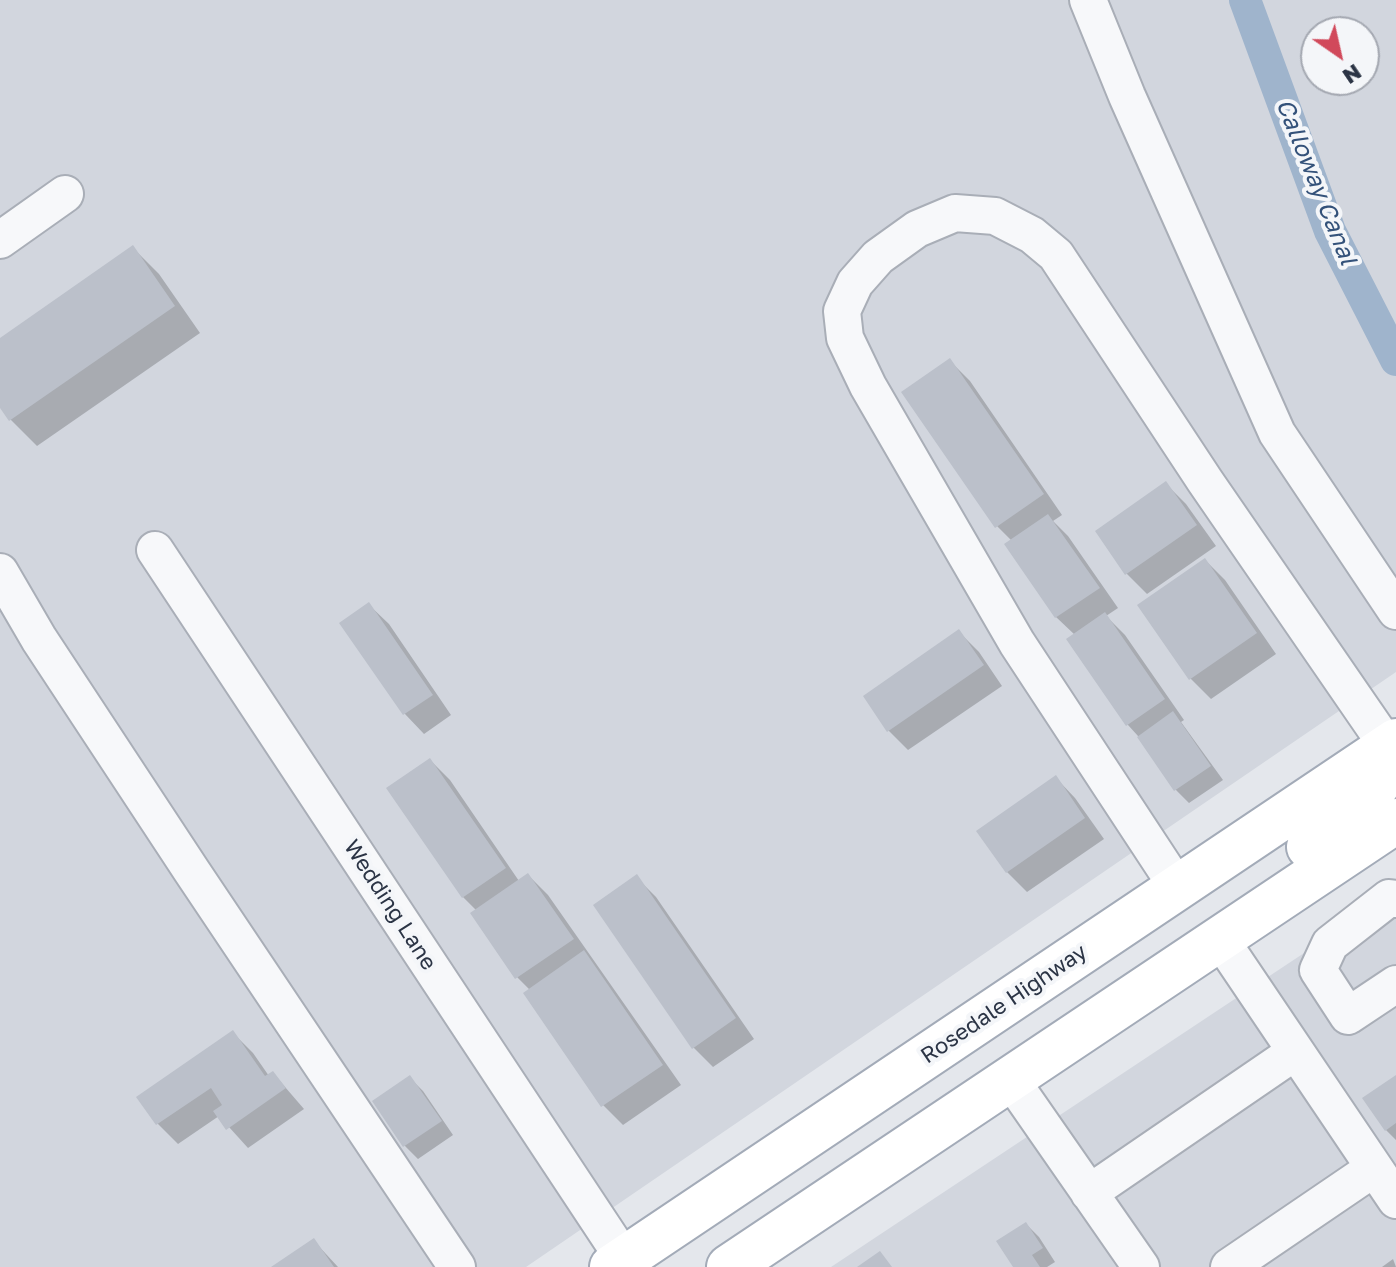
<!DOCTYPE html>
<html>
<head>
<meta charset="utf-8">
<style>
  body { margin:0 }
  #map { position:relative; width:1396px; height:1267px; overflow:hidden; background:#e4e7ec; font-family:"Golos Text",sans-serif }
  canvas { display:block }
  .north { position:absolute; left:1300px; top:16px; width:80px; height:80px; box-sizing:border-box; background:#f4f6f9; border:2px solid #a4a8b1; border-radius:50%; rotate:146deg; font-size:22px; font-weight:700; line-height:32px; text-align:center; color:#2b3445 }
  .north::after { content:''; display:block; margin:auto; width:28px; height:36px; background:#d1495b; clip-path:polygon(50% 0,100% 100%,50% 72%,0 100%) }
</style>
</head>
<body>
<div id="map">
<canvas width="1396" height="1267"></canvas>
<div class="north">N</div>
</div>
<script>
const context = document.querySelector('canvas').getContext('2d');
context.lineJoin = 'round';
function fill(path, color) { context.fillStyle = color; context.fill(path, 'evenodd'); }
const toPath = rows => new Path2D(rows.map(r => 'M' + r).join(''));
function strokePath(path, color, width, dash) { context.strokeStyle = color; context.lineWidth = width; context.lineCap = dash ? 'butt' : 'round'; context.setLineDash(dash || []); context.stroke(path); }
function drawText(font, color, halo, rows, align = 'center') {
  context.font = font + ' "Golos Text",sans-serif'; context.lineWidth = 8; context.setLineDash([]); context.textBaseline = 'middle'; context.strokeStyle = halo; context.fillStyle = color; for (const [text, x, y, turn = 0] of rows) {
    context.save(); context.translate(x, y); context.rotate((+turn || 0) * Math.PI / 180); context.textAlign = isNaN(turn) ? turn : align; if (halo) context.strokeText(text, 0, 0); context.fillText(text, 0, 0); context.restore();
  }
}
fill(toPath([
  [0,0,1396,0,1396,672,526,1267,0,1267],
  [1316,32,1364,32,1364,80,1316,80],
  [1396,892,1396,1267,831,1267]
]), '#d2d6de');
fill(toPath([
  [133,248,159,274,200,333,37,446,11,420,0,404,0,340],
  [950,361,970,381,1062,515,1053,521,1068,536,1118,608,1106,616,1125,635,1184,720,1181,722,1223,780,1189,803,1176,790,1138,736,1128,725,1069,639,1075,635,1056,617,1006,545,1012,541,997,526],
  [1166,484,1186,504,1216,546,1147,594,1127,574,1098,531],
  [1205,560,1225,580,1276,654,1211,699,1191,679,1140,605],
  [369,605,389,624,451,715,424,734,405,714,342,623],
  [959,632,979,652,1002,686,908,750,888,730],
  [430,760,450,780,519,881,528,875,548,895,681,1085,623,1125,603,1105,530,990,517,977,477,911,463,897],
  [1056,778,1075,798,1104,839,1027,892,1007,872],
  [636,877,656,897,754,1039,713,1067,693,1047],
  [233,1033,253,1053,269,1076,273,1073,304,1109,248,1148,219,1116,178,1144,158,1124,139,1097],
  [1396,1077,1396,1140,1386,1130],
  [410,1078,423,1091,453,1135,418,1159,405,1146,374,1102],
  [1026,1224,1039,1237,1055,1262,1047,1267,1015,1267],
  [313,1240,338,1267,275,1267],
  [1393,1259,1396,1267,1382,1267]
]), '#0003');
strokePath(toPath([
  [1245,0,1330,231,1396,360]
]), '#9fb4cc', 32);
fill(toPath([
  [133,245,175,306,9,421,0,408,0,338],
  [950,358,1044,494,995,528,901,392],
  [1166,481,1197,525,1125,575,1095,531],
  [1048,514,1100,588,1055,618,1004,544],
  [1205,558,1257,633,1189,680,1137,605],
  [369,602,433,695,403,715,339,623],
  [1105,612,1165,699,1126,726,1066,639],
  [959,629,984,665,887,732,863,696],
  [1173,711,1211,766,1174,791,1137,737],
  [430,758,506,868,462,898,386,788],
  [1056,775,1085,818,1006,873,976,831],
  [528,873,574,939,515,979,470,913],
  [637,874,736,1018,692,1049,593,905],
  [584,950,663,1065,601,1107,523,993],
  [233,1030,265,1076,273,1071,286,1088,226,1130,213,1111,222,1105,211,1088,156,1125,136,1097],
  [410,1075,442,1121,403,1147,372,1101],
  [1396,1075,1396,1123,1385,1131,1362,1098],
  [1026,1222,1043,1248,1032,1255,1040,1267,1013,1267,996,1241],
  [314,1238,334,1267,271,1267],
  [880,1251,892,1267,857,1267]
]), '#bbc0ca');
const minor = toPath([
  [1088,0,1127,96,1277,433,1396,611],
  [0,240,65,194],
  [155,550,624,1259],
  [0,572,39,639,191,870,457,1267],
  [1178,888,1017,643,868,386,845,338,842,311,855,283,878,257,917,229,955,213,995,216,1032,235,1056,255,1205,481,1388,747],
  [1396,899,1389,898,1330,944,1318,970,1348,1016,1396,984],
  [1220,939,1396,1200],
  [1011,1080,1141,1267],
  [1089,1193,1295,1052],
  [1229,1267,1373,1169]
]);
const major = toPath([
  [1309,847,1343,824,1363,805,1378,784,1388,747],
  [612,1267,1396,741],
  [729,1267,1396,821]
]);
strokePath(minor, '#a9aeb7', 40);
strokePath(major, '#a3abb8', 48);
strokePath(minor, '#f7f8fa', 36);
strokePath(major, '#fff', 44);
drawText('22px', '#2b3445', '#f4f6f9', [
  ["Wedding Lane",390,905,57],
  ["Rosedale Highway",1004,1004,-34]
]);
drawText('italic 24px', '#34527a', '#f4f6f9', [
  ["Calloway Canal",1316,182,68]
]);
</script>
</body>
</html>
